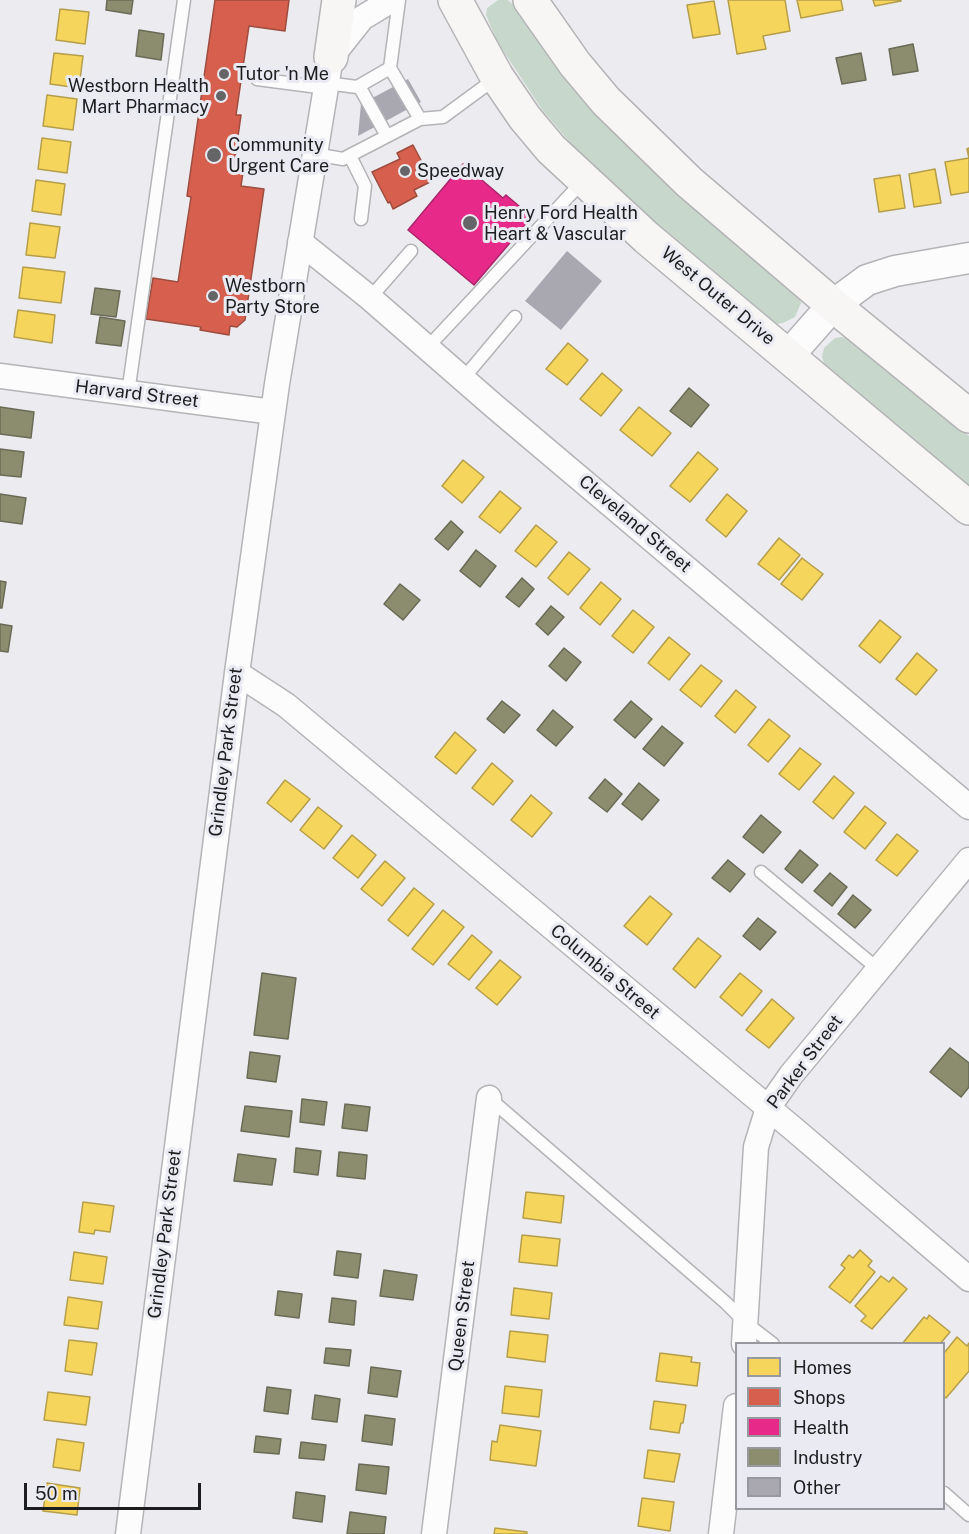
<!DOCTYPE html>
<html>
<head>
<meta charset="utf-8">
<style>
  body { margin:0 }
  #map { position:relative; width:969px; height:1534px; overflow:hidden; background:#ececf0; font-family:"Public Sans",sans-serif }
  canvas { display:block }
  .legend { position:absolute; left:735px; top:1342px; width:210px; height:168px; box-sizing:border-box; background:#eaebf2; border:2px solid #98999e; margin:0; padding:8px 10px; list-style:none; font-size:18px; color:#1c1d1f }
  .legend li { display:flex; align-items:center; gap:12px; height:30px }
  .legend b { width:30px; border:2px solid #98999e }
  .scale { position:absolute; left:24px; top:1483px; width:177px; height:27px; box-sizing:border-box; border:3px solid #1c1d1f; border-top:0; padding-left:8px; font-size:18px; line-height:21px; white-space:nowrap; color:#1c1d1f; -webkit-text-stroke:4px #eaebf2; paint-order:stroke }
</style>
</head>
<body>
<div id="map">
<canvas width="969" height="1534"></canvas>
<ul class="legend">
<li><b style="height:16px;background:#f6d55c"></b>Homes</li>
<li><b style="height:16px;background:#d6604d"></b>Shops</li>
<li><b style="height:16px;background:#e7298a"></b>Health</li>
<li><b style="height:16px;background:#8c8c6e"></b>Industry</li>
<li><b style="height:16px;background:#a9a7b0"></b>Other</li>
</ul>
<div class="scale">50 m</div>
</div>
<script>
const context = document.querySelector('canvas').getContext('2d');
context.lineJoin = 'round';
function fill(path, color) { context.fillStyle = color; context.fill(path, 'evenodd'); }
const toPath = rows => new Path2D(rows.map(r => 'M' + r).join(''));
function strokePath(path, color, width, dash) { context.strokeStyle = color; context.lineWidth = width; context.lineCap = dash ? 'butt' : 'round'; context.setLineDash(dash || []); context.stroke(path); }
function drawText(font, color, halo, rows, align = 'center') {
  context.font = font + ' "Public Sans",sans-serif'; context.lineWidth = 6; context.setLineDash([]); context.textBaseline = 'middle'; context.strokeStyle = halo; context.fillStyle = color; for (const [text, x, y, turn = 0] of rows) {
    context.save(); context.translate(x, y); context.rotate((+turn || 0) * Math.PI / 180); context.textAlign = isNaN(turn) ? turn : align; if (halo) context.strokeText(text, 0, 0); context.fillText(text, 0, 0); context.restore();
  }
}
fill(toPath([
  [498,0,508,0,519,10,560,72,610,128,644,161,799,295,801,303,795,317,783,323,776,324,769,320,649,219,578,152,543,111,498,43,486,15,487,8],
  [841,337,853,338,969,436,969,490,825,366,822,357,824,348,835,338]
]), '#c7d7cb');
const homes = toPath([
  [728,0,785,0,790,31,763,36,766,49,737,54,728,0],
  [797,0,841,0,843,10,801,18,797,0],
  [873,0,901,0,901,1,875,6,873,0],
  [714,1,720,34,693,38,687,5,714,1],
  [60,9,89,12,85,44,56,40,60,9],
  [54,53,83,56,79,88,50,84,54,53],
  [47,95,77,99,73,130,43,126,47,95],
  [42,138,71,142,67,173,38,169,42,138],
  [969,148,969,192,951,195,945,162,969,158,967,149,969,148],
  [935,169,941,203,914,207,909,174,935,169],
  [900,175,905,208,879,212,874,179,900,175],
  [36,180,65,184,61,215,32,211,36,180],
  [30,223,60,227,55,258,26,255,30,223],
  [23,267,65,272,61,303,19,298,23,267],
  [18,310,55,315,52,343,14,337,18,310],
  [568,343,588,360,567,385,546,369,568,343],
  [602,373,622,390,601,416,580,399,602,373],
  [639,407,671,433,652,456,620,430,639,407],
  [698,452,718,469,690,502,670,486,698,452],
  [463,460,484,477,462,503,442,486,463,460],
  [500,491,521,508,500,533,479,517,500,491],
  [727,494,747,511,726,537,706,520,727,494],
  [536,525,557,542,536,567,515,551,536,525],
  [779,538,800,555,779,580,758,564,779,538],
  [569,552,590,569,568,595,548,578,569,552],
  [802,558,823,574,802,600,781,584,802,558],
  [601,582,621,599,600,625,580,608,601,582],
  [633,610,654,627,633,653,612,636,633,610],
  [880,620,901,637,880,663,859,646,880,620],
  [669,637,690,654,669,680,648,663,669,637],
  [917,653,937,670,916,695,896,679,917,653],
  [701,665,722,681,701,707,680,690,701,665],
  [736,690,756,707,735,733,715,716,736,690],
  [769,719,790,736,768,762,748,745,769,719],
  [455,732,476,750,456,774,435,757,455,732],
  [800,748,821,764,799,790,779,774,800,748],
  [492,763,513,781,493,805,472,788,492,763],
  [834,776,854,793,833,819,813,802,834,776],
  [285,780,310,799,291,822,267,803,285,780],
  [531,795,552,813,532,837,511,820,531,795],
  [865,806,886,823,865,849,844,832,865,806],
  [318,807,342,826,324,849,300,830,318,807],
  [897,834,918,851,897,876,876,860,897,834],
  [352,835,376,855,358,878,333,858,352,835],
  [385,861,405,878,382,906,361,889,385,861],
  [414,888,434,904,408,936,388,920,414,888],
  [650,896,672,914,647,945,624,926,650,896],
  [443,910,464,927,433,965,412,949,443,910],
  [472,935,492,952,469,980,448,964,472,935],
  [698,938,721,956,695,988,673,969,698,938],
  [500,960,521,977,497,1005,476,988,500,960],
  [740,973,762,991,742,1016,720,997,740,973],
  [772,999,794,1018,769,1048,746,1030,772,999],
  [526,1192,564,1196,561,1223,523,1218,526,1192],
  [83,1202,114,1206,110,1232,95,1230,94,1234,79,1232,83,1202],
  [522,1235,560,1239,557,1266,519,1262,522,1235],
  [860,1250,872,1261,868,1266,875,1272,850,1303,829,1287,845,1268,841,1265,849,1255,853,1258,860,1250],
  [74,1252,107,1257,103,1284,70,1280,74,1252],
  [881,1276,889,1282,893,1277,907,1289,872,1329,861,1321,866,1316,855,1306,881,1276],
  [514,1288,552,1293,549,1319,511,1315,514,1288],
  [68,1297,102,1302,98,1329,64,1325,68,1297],
  [929,1315,950,1332,940,1344,902,1344,924,1317,927,1319,929,1315],
  [510,1331,548,1335,545,1362,507,1357,510,1331],
  [957,1337,967,1346,969,1343,969,1371,946,1398,944,1396,944,1353,957,1337],
  [69,1340,97,1343,92,1375,65,1371,69,1340],
  [660,1353,692,1357,691,1362,700,1363,697,1386,656,1381,660,1353],
  [505,1386,542,1390,539,1417,502,1413,505,1386],
  [48,1392,90,1397,86,1425,44,1420,48,1392],
  [654,1401,686,1405,683,1423,681,1423,679,1433,650,1429,654,1401],
  [500,1425,541,1431,536,1466,490,1460,492,1441,497,1442,500,1425],
  [57,1439,84,1443,80,1471,53,1467,57,1439],
  [648,1450,680,1454,674,1482,644,1478,648,1450],
  [47,1483,80,1488,77,1515,43,1511,47,1483],
  [642,1498,674,1502,670,1531,638,1526,642,1498],
  [495,1528,527,1532,527,1534,494,1534,495,1528]
]);
fill(homes, '#f6d55c');
strokePath(homes, '#b59e4a', 1.5);
const shops = toPath([
  [215,0,289,0,285,31,249,26,236,115,241,115,234,165,244,166,241,186,264,189,245,320,237,327,230,326,229,335,200,330,201,327,146,319,153,278,178,282,191,197,187,196,215,0],
  [413,145,432,181,414,190,417,196,393,209,390,202,388,203,372,172,400,159,397,153,413,145]
]);
fill(shops, '#d6604d');
strokePath(shops, '#9e4c3f', 1.5);
const health = toPath([
  [463,164,503,198,506,195,532,217,474,285,408,230,463,164]
]);
fill(health, '#e7298a');
strokePath(health, '#aa256a', 1.5);
const industry = toPath([
  [107,0,133,0,131,14,106,10,107,0],
  [139,30,164,34,161,60,136,56,139,30],
  [913,44,918,71,893,75,889,49,913,44],
  [861,53,866,80,842,84,836,58,861,53],
  [95,288,120,291,116,317,91,314,95,288],
  [100,317,125,321,121,346,96,343,100,317],
  [689,388,709,405,691,427,670,411,689,388],
  [0,407,34,412,31,438,0,434,0,407],
  [0,449,24,452,21,477,0,475,0,449],
  [0,494,26,498,22,524,0,521,0,494],
  [451,521,463,532,448,550,435,539,451,521],
  [476,550,496,566,480,587,460,571,476,550],
  [522,578,534,589,519,607,506,597,522,578],
  [0,581,6,582,2,608,0,608,0,581],
  [400,584,420,600,403,620,384,604,400,584],
  [551,606,564,617,548,635,536,624,551,606],
  [0,624,12,626,8,652,0,651,0,624],
  [564,648,581,662,566,681,549,666,564,648],
  [502,701,520,715,504,733,487,719,502,701],
  [631,701,652,719,635,738,614,720,631,701],
  [553,710,573,727,556,746,537,730,553,710],
  [662,726,683,743,664,766,643,749,662,726],
  [605,779,622,794,607,812,589,798,605,779],
  [639,783,659,800,642,820,622,804,639,783],
  [761,815,781,832,763,853,743,837,761,815],
  [800,850,818,865,802,883,785,869,800,850],
  [728,860,745,874,730,892,712,878,728,860],
  [830,873,847,887,832,906,814,891,830,873],
  [853,895,871,910,855,928,838,914,853,895],
  [758,918,776,932,760,950,743,936,758,918],
  [262,973,296,978,288,1039,254,1035,262,973],
  [950,1048,969,1063,969,1087,961,1097,930,1072,950,1048],
  [250,1052,280,1056,276,1082,247,1078,250,1052],
  [302,1099,327,1102,324,1125,300,1122,302,1099],
  [345,1104,370,1107,367,1131,342,1128,345,1104],
  [245,1106,292,1111,289,1137,241,1131,245,1106],
  [296,1148,321,1151,318,1175,294,1172,296,1148],
  [339,1152,367,1155,365,1179,337,1176,339,1152],
  [238,1154,276,1159,272,1185,234,1181,238,1154],
  [337,1251,361,1254,358,1278,334,1275,337,1251],
  [384,1270,417,1275,413,1300,380,1296,384,1270],
  [278,1291,302,1294,299,1318,275,1315,278,1291],
  [332,1298,356,1301,354,1325,329,1322,332,1298],
  [326,1348,351,1350,349,1366,324,1363,326,1348],
  [371,1367,401,1371,397,1397,368,1393,371,1367],
  [267,1387,291,1390,288,1414,264,1411,267,1387],
  [315,1395,340,1399,337,1422,312,1419,315,1395],
  [365,1415,395,1419,392,1445,362,1441,365,1415],
  [256,1436,281,1439,279,1454,254,1452,256,1436],
  [301,1442,326,1445,324,1460,299,1458,301,1442],
  [359,1464,389,1467,386,1494,356,1490,359,1464],
  [296,1492,325,1496,322,1522,293,1518,296,1492],
  [350,1512,386,1517,384,1534,347,1534,350,1512]
]);
fill(industry, '#8c8c6e');
strokePath(industry, '#6a6b56', 1.5);
fill(toPath([
  [408,79,421,102,358,136,361,104],
  [567,251,602,281,561,330,525,301]
]), '#a9a7b0');
const service = toPath([
  [399,0,390,68,420,119],
  [257,79,326,88],
  [326,83,357,87,390,68],
  [359,86,387,136],
  [314,154,343,159,420,119,443,117,496,78],
  [350,156,365,186,361,219],
  [370,298,411,251],
  [427,348,583,181],
  [463,379,515,317],
  [128,393,184,0],
  [761,872,878,969],
  [489,1098,725,1302,747,1324,773,1344],
  [944,1493,969,1515]
]);
const minor = toPath([
  [300,242,370,298,494,406,969,807],
  [0,376,273,412],
  [237,673,286,705,796,1131,969,1279],
  [744,1344,756,1147,768,1108,791,1075,969,860],
  [128,1534,237,673,277,384,331,57,362,18,392,0],
  [434,1534,489,1098],
  [721,1534,736,1406]
]);
const tertiary = toPath([
  [789,355,833,305,867,280,895,271,969,258]
]);
const secondary = toPath([
  [455,0,497,77,525,118,551,149,647,238,969,508],
  [530,0,575,64,606,101,689,182,833,305,969,416],
  [331,57,339,0]
]);
strokePath(service, '#b4b4b7', 15);
strokePath(minor, '#b4b4b7', 27);
strokePath(tertiary, '#b4b4b7', 33);
strokePath(secondary, '#b4b4b7', 36);
strokePath(service, '#fcfcfd', 12);
strokePath(minor, '#fcfcfd', 24);
strokePath(tertiary, '#fcfcfd', 30);
strokePath(secondary, '#f8f5f5', 33);
for (const [x, y, r, color] of [
  [224,74,6,"#656568"],
  [221,96,6,"#656568"],
  [214,155,8,"#656568"],
  [405,171,6,"#656568"],
  [470,223,8,"#656568"],
  [213,296,6,"#656568"]
]) { const dot = new Path2D(); dot.arc(x, y, r, 0, 2 * Math.PI); context.fillStyle = color; context.fill(dot); strokePath(dot, '#eaebf2', 2); }
drawText('18px', '#1c1d1f', '#eaebf2', [
  ["Tutor 'n Me",236,74],
  ["Westborn Health",209,86,"right"],
  ["Mart Pharmacy",209,107,"right"],
  ["Community",228,145],
  ["Urgent Care",228,166],
  ["Speedway",417,171],
  ["Henry Ford Health",484,213],
  ["Heart & Vascular",484,234],
  ["Westborn",225,286],
  ["Party Store",225,307]
], 'left');
drawText('18px', '#1c1d1f', '#eaebf2', [
  ["West Outer Drive",718,296,40],
  ["Harvard Street",137,394,7],
  ["Cleveland Street",635,524,40],
  ["Grindley Park Street",226,752,-83],
  ["Columbia Street",605,972,40],
  ["Parker Street",805,1062,-53],
  ["Grindley Park Street",165,1234,-83],
  ["Queen Street",462,1316,-83]
]);
</script>
</body>
</html>
